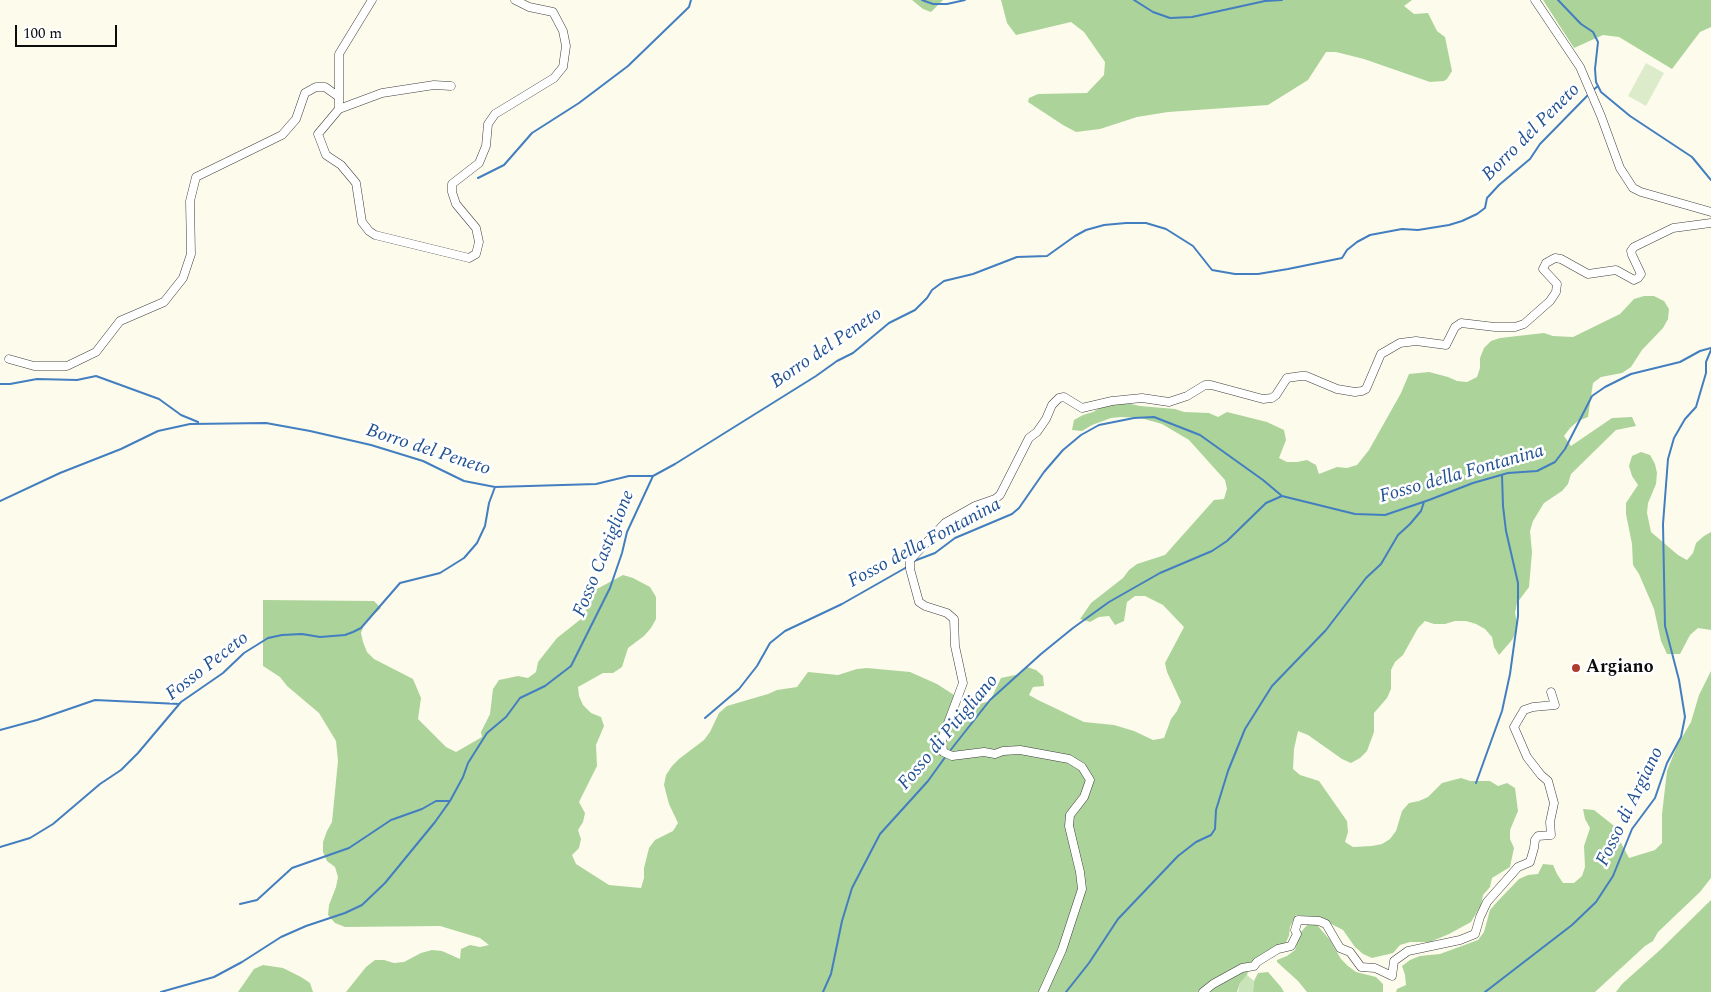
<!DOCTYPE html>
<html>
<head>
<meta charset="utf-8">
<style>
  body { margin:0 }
  #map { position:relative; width:1711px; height:992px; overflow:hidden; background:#fdfcec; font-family:Spectral,serif }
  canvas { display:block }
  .scale { position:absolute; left:15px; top:25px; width:102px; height:22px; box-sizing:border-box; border:2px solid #0c0c0c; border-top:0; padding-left:6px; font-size:15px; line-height:18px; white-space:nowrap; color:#0c0c0c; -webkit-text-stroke:4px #fff; paint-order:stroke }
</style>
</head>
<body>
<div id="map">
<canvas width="1711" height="992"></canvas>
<div class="scale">100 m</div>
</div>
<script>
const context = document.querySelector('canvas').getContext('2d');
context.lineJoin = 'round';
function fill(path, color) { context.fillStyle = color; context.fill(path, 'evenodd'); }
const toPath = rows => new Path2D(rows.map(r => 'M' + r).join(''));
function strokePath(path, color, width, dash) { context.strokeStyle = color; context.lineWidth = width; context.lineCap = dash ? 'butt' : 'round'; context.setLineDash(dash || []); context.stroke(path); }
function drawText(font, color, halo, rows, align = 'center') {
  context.font = font + ' Spectral,serif'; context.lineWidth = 5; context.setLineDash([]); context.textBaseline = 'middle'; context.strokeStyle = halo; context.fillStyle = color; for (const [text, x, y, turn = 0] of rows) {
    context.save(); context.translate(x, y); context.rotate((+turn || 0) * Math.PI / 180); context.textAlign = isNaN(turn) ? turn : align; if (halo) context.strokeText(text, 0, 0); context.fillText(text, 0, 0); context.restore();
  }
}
fill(toPath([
  [1247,975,1254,981,1253,992,1238,992,1240,983]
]), '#cae4b9');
fill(toPath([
  [912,0,943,0,931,12,923,9],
  [1001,0,1412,0,1404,6,1414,14,1428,13,1437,31,1445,37,1452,71,1447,79,1444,81,1430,82,1364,59,1336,52,1326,52,1308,80,1268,105,1168,112,1137,117,1100,129,1076,132,1063,125,1028,102,1029,98,1038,94,1087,93,1104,75,1105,62,1084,32,1071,22,1016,35,1007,23],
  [1543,0,1711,0,1711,27,1700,32,1672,69,1619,37,1603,35,1574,48],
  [1644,296,1654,296,1664,301,1669,309,1668,319,1663,328,1642,350,1631,367,1622,373,1601,377,1593,383,1588,417,1578,421,1570,428,1564,436,1571,446,1612,418,1632,417,1636,426,1616,430,1571,474,1568,484,1562,491,1544,503,1533,521,1530,531,1532,552,1529,587,1517,603,1515,613,1517,622,1516,632,1512,640,1499,655,1494,647,1492,637,1485,629,1476,624,1466,621,1455,621,1445,624,1434,624,1425,621,1418,628,1403,655,1395,662,1391,670,1391,689,1387,698,1374,713,1374,732,1367,751,1360,758,1351,763,1342,759,1308,735,1298,731,1294,749,1293,769,1300,775,1319,781,1347,821,1348,832,1345,842,1353,847,1372,846,1382,844,1390,839,1396,831,1402,811,1409,803,1419,801,1428,797,1442,783,1461,778,1470,781,1490,781,1498,786,1507,783,1515,788,1518,811,1510,830,1510,839,1514,848,1510,867,1492,878,1490,887,1483,895,1481,905,1471,922,1449,934,1430,942,1410,942,1400,945,1393,953,1372,958,1363,954,1355,947,1343,930,1318,917,1296,915,1290,927,1289,936,1284,946,1266,952,1250,965,1247,975,1240,983,1237,992,346,992,366,967,375,960,384,960,394,963,404,962,421,953,432,950,442,951,460,959,461,949,470,945,480,947,489,945,480,938,440,926,345,927,335,923,328,915,329,905,336,887,338,877,335,867,327,861,323,852,323,842,327,831,332,822,338,761,336,741,319,713,287,686,280,677,263,666,263,600,374,601,381,608,365,622,361,633,363,642,367,652,374,659,413,679,421,698,418,719,446,747,456,752,482,737,481,732,490,714,493,689,499,680,518,676,528,678,536,672,538,662,557,638,581,619,591,601,595,590,623,575,633,578,650,587,656,597,656,619,651,628,644,636,628,648,622,667,613,673,603,673,578,687,579,696,583,705,591,713,601,717,604,726,596,745,597,766,579,802,585,813,583,822,578,830,581,839,579,848,572,855,576,864,609,885,641,888,644,878,644,868,649,848,655,840,673,831,678,823,669,804,664,785,666,775,672,766,679,759,704,740,710,732,719,713,727,706,768,694,777,690,797,687,808,672,838,675,857,669,867,668,910,672,937,684,954,695,952,708,962,711,971,706,990,701,1001,678,1020,674,1027,667,1036,670,1043,676,1044,686,1033,687,1029,695,1038,700,1084,722,1114,725,1134,731,1153,740,1164,738,1171,719,1177,711,1181,702,1167,672,1165,663,1184,627,1163,605,1145,596,1135,596,1127,602,1124,621,1115,625,1109,616,1099,617,1090,622,1080,619,1091,603,1123,578,1129,570,1137,564,1165,555,1214,500,1224,499,1227,489,1225,480,1189,440,1162,424,1141,418,1121,417,1111,418,1092,425,1082,431,1072,430,1074,420,1083,415,1093,412,1102,407,1121,402,1140,406,1175,409,1184,412,1209,413,1218,417,1227,412,1267,422,1284,430,1286,440,1279,458,1287,462,1297,462,1307,460,1316,465,1319,474,1337,467,1347,468,1357,465,1369,450,1401,393,1409,374,1429,372,1448,377,1457,381,1467,382,1477,377,1480,368,1480,358,1484,348,1491,341,1500,338,1544,333,1553,336,1573,337,1620,314,1634,299],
  [1641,452,1650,455,1655,464,1657,473,1656,484,1648,503,1647,513,1651,532,1678,555,1687,560,1693,553,1696,543,1704,536,1711,532,1711,630,1698,628,1690,635,1680,654,1667,654,1661,641,1654,609,1639,574,1633,565,1632,544,1626,514,1626,503,1638,485,1632,476,1629,466,1632,456],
  [1711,671,1711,878,1700,892,1658,932,1653,941,1645,946,1595,992,1396,992,1397,989,1406,985,1405,975,1402,966,1410,960,1420,956,1440,954,1478,940,1484,932,1490,910,1497,902,1519,879,1528,875,1538,874,1543,864,1553,865,1557,874,1563,883,1574,883,1582,876,1585,867,1584,846,1590,828,1585,819,1583,809,1594,810,1618,829,1619,839,1629,858,1655,850,1662,843,1662,814,1667,771,1677,746,1691,722,1699,695],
  [1711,900,1711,992,1616,992,1622,984,1660,950],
  [1308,924,1317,925,1330,940,1341,959,1348,966,1356,972,1376,977,1383,984,1383,992,1307,992,1298,981,1277,962,1277,960,1287,956,1295,950,1301,932],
  [263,965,283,968,301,977,310,983,313,992,238,992,254,969],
  [1268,972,1281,987,1284,992,1253,992,1254,981,1258,973]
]), '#acd39a');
fill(toPath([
  [1646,63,1664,73,1646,106,1628,96]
]), '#dcecca');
strokePath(toPath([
  [922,0,933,4,947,4,965,0],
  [1134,0,1153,12,1170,18,1192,17,1265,1,1282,0],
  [1558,0,1581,24,1593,32,1598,42,1595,69,1596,82,1601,92,1630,116,1692,157,1711,180],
  [1592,91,1598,86],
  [478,178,504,165,532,133,579,103,628,66,689,7,691,0],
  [0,384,10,384,37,379,77,380,96,376,159,399,181,415,198,422],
  [0,501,60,473,121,449,158,431,190,424,266,423,310,431,371,445,423,461,464,481,495,487,596,484,629,476,653,476,675,464,816,376,837,361,853,353,889,323,915,310,927,298,932,290,944,281,973,274,1017,257,1047,256,1075,236,1086,230,1104,225,1126,223,1146,223,1166,229,1193,246,1212,270,1235,274,1258,274,1288,269,1342,258,1347,250,1357,242,1370,235,1402,229,1418,230,1449,225,1462,221,1477,214,1485,208,1487,198,1499,185,1530,159,1540,144,1589,94],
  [914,561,935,553,955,538,1012,514,1019,508,1044,472,1063,450,1081,435,1099,425,1134,418,1154,417,1200,435,1263,480,1282,496,1355,514,1385,515,1429,500,1473,483,1508,473,1537,471,1555,462,1565,449,1592,396,1605,387,1631,374,1680,362,1700,351,1711,348],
  [705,718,739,689,757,666,770,643,785,631,842,604,907,567],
  [0,730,37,720,95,700,179,704],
  [949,752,990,700,1041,654,1073,628,1109,602,1160,573,1212,551,1227,541,1266,503,1282,496],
  [1476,783,1502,711,1510,674,1518,616,1518,583,1506,531,1503,506,1502,475],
  [0,847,30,838,53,824,100,784,121,770,138,753,181,702,223,673,244,653,268,638,282,635,302,634,320,637,345,635,353,632,361,628,400,583,440,573,464,558,477,543,485,526,489,503,495,487],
  [240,904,257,900,292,868,349,848,391,820,422,809,436,801,450,801],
  [161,992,214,977,242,962,281,937,306,926,345,913,362,905,385,883,435,822,450,801,463,777,468,763,487,733,506,717,520,698,545,686,571,666,610,588,622,553,627,532,653,476],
  [823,992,831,974,842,921,852,888,880,834,928,781,946,756],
  [1066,992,1089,963,1118,919,1178,856,1196,842,1211,835,1215,829,1216,810,1228,771,1245,729,1272,686,1326,630,1366,578,1381,564,1398,535,1410,524,1421,511,1424,502],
  [1485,992,1572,925,1596,902,1613,876,1632,829,1655,798,1667,763,1681,737,1685,717,1679,680,1665,626,1663,524,1668,459,1674,438,1685,419,1696,407,1706,373,1706,362,1711,350]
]), '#437ec0', 2);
const minor = toPath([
  [1535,0,1580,67,1601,116,1620,168,1633,188,1641,192,1711,212],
  [451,86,434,85,382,93,339,109,318,134,326,155,341,165,356,183,362,222,369,231,375,235,469,258,476,254,479,242,476,228,456,204,452,192,452,184,479,163,486,146,488,124,495,114,554,78,563,67,566,46,563,31,553,12,529,7,515,0],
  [339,97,339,54,372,0],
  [9,359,34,366,67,366,96,352,120,321,164,302,183,278,191,254,190,201,196,177,282,135,296,119,305,93,316,87,325,87,339,97,339,109],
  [1043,992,1062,950,1082,889,1080,872,1069,826,1070,815,1084,797,1090,780,1082,767,1069,759,1020,750,1003,751,995,754,984,752,952,756,943,752,942,739,963,683,955,646,954,619,947,613,925,606,919,602,910,569,910,560,945,523,975,506,995,499,1000,495,1029,438,1037,432,1046,419,1052,405,1059,398,1064,397,1082,408,1112,401,1142,398,1169,402,1187,396,1205,385,1211,385,1263,399,1272,398,1276,395,1287,378,1301,376,1306,376,1337,389,1355,392,1362,391,1366,389,1381,354,1400,343,1416,341,1446,345,1455,327,1461,323,1495,327,1515,327,1524,324,1550,301,1556,292,1557,284,1543,269,1546,263,1555,258,1561,259,1588,274,1616,270,1634,280,1638,278,1641,274,1632,255,1631,251,1634,247,1673,228,1711,223],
  [1203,992,1213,984,1242,968,1254,966,1257,962,1278,949,1291,946,1297,934,1295,930,1298,920,1319,921,1326,924,1340,948,1350,952,1361,967,1375,968,1392,976,1394,961,1408,951,1460,940,1475,934,1480,917,1487,902,1518,867,1530,862,1534,848,1535,840,1538,836,1551,835,1550,822,1554,803,1548,781,1541,775,1527,757,1514,727,1524,710,1533,707,1555,705,1551,692]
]);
strokePath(minor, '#3f3f3f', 9);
strokePath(minor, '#fff', 8);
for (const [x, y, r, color] of [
  [1576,668,5,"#ae3c31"]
]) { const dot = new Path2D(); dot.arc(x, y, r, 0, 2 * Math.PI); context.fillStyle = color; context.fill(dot); strokePath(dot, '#fff', 2); }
drawText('bold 18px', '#0c0c0c', '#fff', [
  ["Argiano",1586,668]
], 'left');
drawText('italic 19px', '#215191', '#fff', [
  ["Borro del Peneto",1532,133,-45],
  ["Borro del Peneto",827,349,-34],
  ["Borro del Peneto",428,451,18],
  ["Fosso della Fontanina",1462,475,-16],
  ["Fosso della Fontanina",925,544,-28],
  ["Fosso Castiglione",605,554,-68],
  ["Fosso Peceto",208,667,-38],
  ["Fosso di Pitigliano",949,733,-50],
  ["Fosso di Argiano",1631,807,-64]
]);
</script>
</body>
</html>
